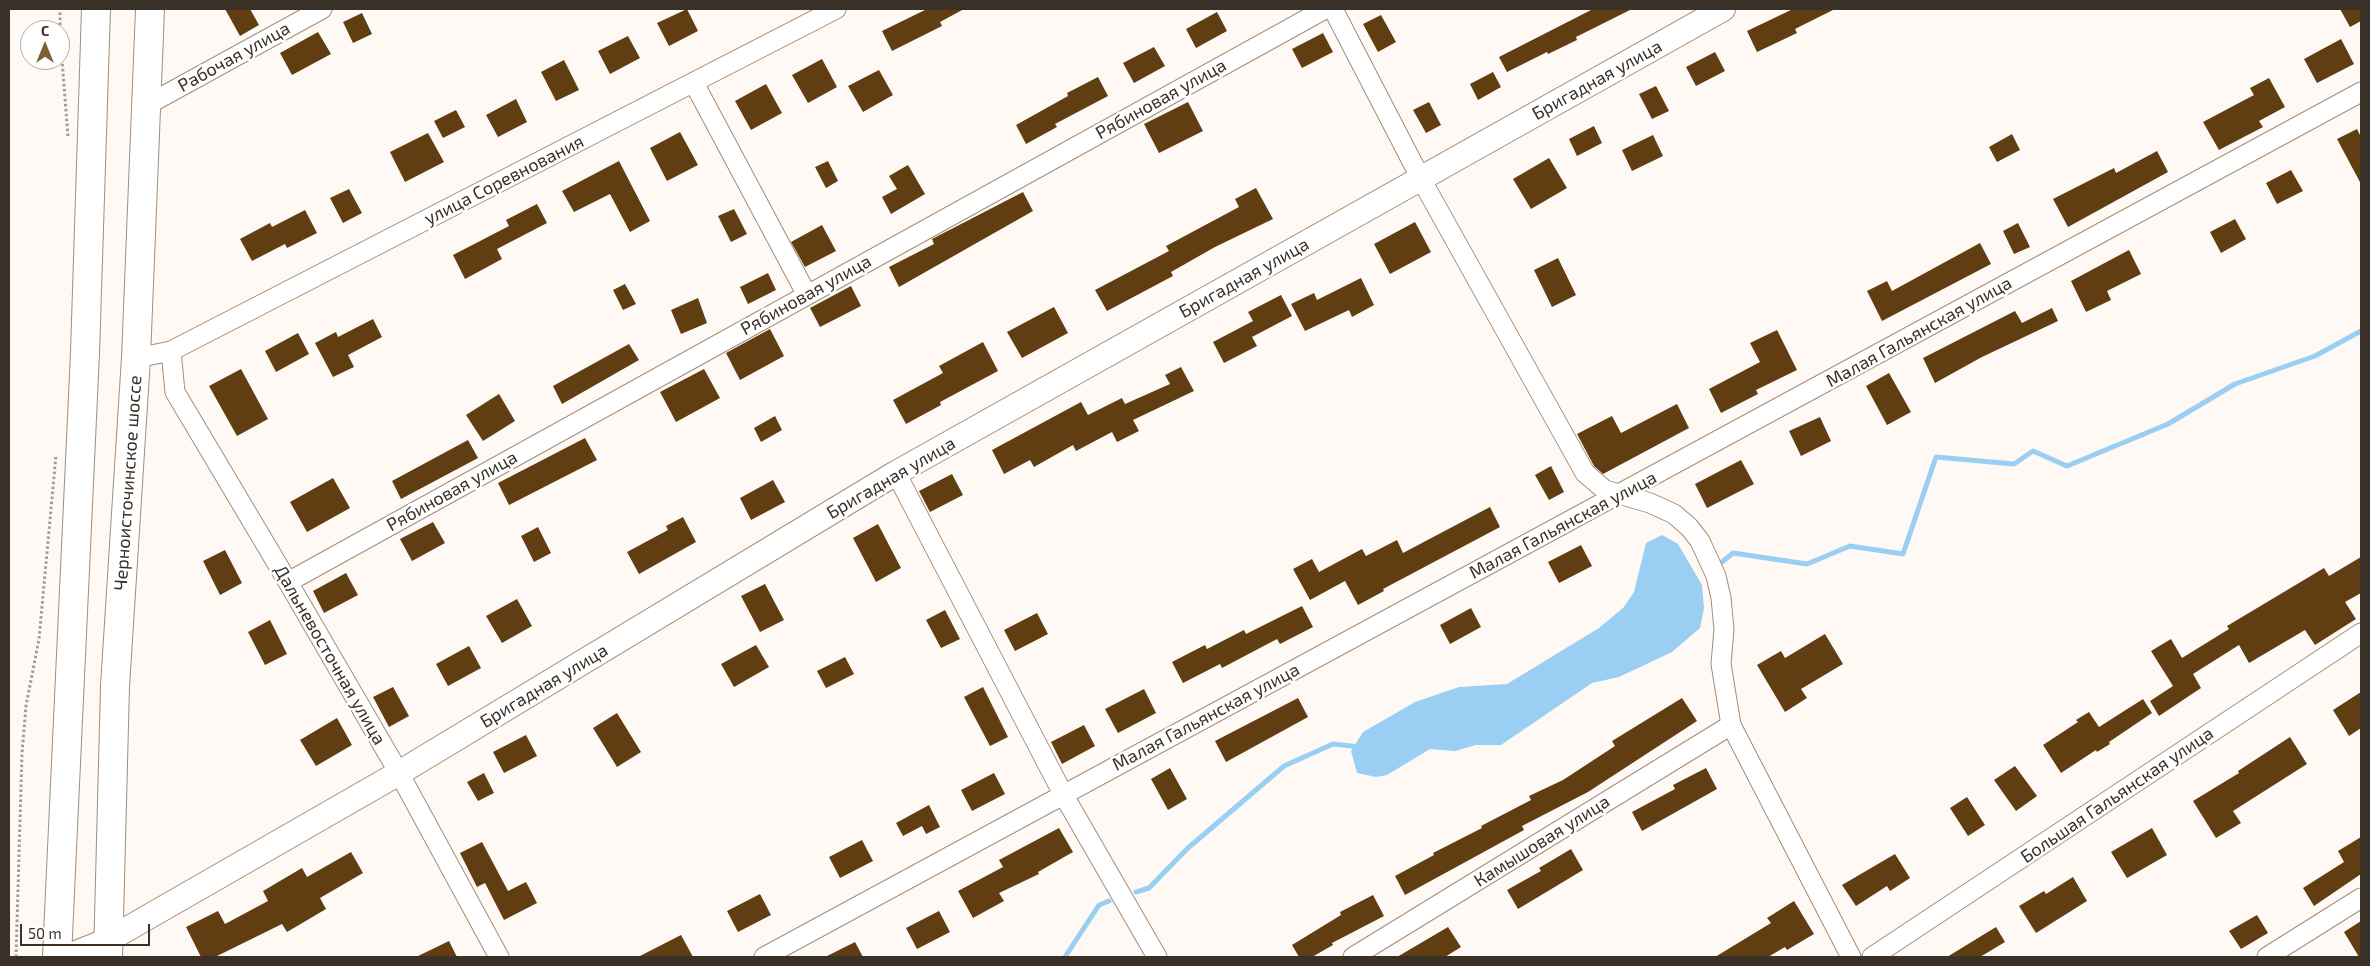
<!DOCTYPE html>
<html>
<head>
<meta charset="utf-8">
<style>
  body { margin:0 }
  #map { position:relative; width:2370px; height:966px; overflow:hidden; background:#fef9f5; font-family:"Exo 2",sans-serif }
  canvas { display:block }
  .frame { position:absolute; inset:0; border:10px solid #393028; pointer-events:none }
  .north { position:absolute; left:20px; top:20px; width:50px; height:50px; box-sizing:border-box; background:#fff; border:1px solid #b0aca9; border-radius:50%; rotate:0deg; font-size:14px; font-weight:700; line-height:20px; text-align:center; color:#393028 }
  .north::after { content:''; display:block; margin:auto; width:18px; height:22px; background:#7c5f32; clip-path:polygon(50% 0,100% 100%,50% 72%,0 100%) }
  .scale { position:absolute; left:20px; top:924px; width:130px; height:22px; box-sizing:border-box; border:2px solid #393028; border-top:0; padding-left:6px; font-size:15px; line-height:18px; white-space:nowrap; color:#393028; -webkit-text-stroke:4px #fff; paint-order:stroke }
</style>
</head>
<body>
<div id="map">
<canvas width="2370" height="966"></canvas>
<div class="frame"></div>
<div class="north">С</div>
<div class="scale">50 m</div>
</div>
<script>
const context = document.querySelector('canvas').getContext('2d');
context.lineJoin = 'round';
function fill(path, color) { context.fillStyle = color; context.fill(path, 'evenodd'); }
const toPath = rows => new Path2D(rows.map(r => 'M' + r).join(''));
function strokePath(path, color, width, dash) { context.strokeStyle = color; context.lineWidth = width; context.lineCap = dash ? 'butt' : 'round'; context.setLineDash(dash || []); context.stroke(path); }
function drawText(font, color, halo, rows, align = 'center') {
  context.font = font + ' "Exo 2",sans-serif'; context.lineWidth = 5; context.setLineDash([]); context.textBaseline = 'middle'; context.strokeStyle = halo; context.fillStyle = color; for (const [text, x, y, turn = 0] of rows) {
    context.save(); context.translate(x, y); context.rotate((+turn || 0) * Math.PI / 180); context.textAlign = isNaN(turn) ? turn : align; if (halo) context.strokeText(text, 0, 0); context.fillText(text, 0, 0); context.restore();
  }
}
fill(toPath([
  [1662,535,1678,544,1702,585,1704,608,1700,628,1672,652,1619,677,1592,683,1501,745,1476,745,1455,751,1430,749,1387,775,1376,777,1357,773,1351,751,1363,732,1415,702,1459,687,1507,684,1599,628,1624,607,1634,592,1646,543]
]), '#9acff3');
strokePath(toPath([
  [1722,562,1733,553,1807,564,1850,546,1903,554,1936,457,2014,464,2033,451,2067,466,2168,424,2235,384,2315,356,2361,331],
  [1136,892,1149,888,1188,848,1284,766,1333,744,1360,747],
  [1065,957,1099,905,1109,901]
]), '#9acff3', 5);
fill(toPath([
  [225,9,250,9,259,25,240,36],
  [687,9,698,31,669,46,657,23],
  [927,9,964,9,940,22,942,26,892,51,882,31],
  [1593,9,1632,9,1576,37,1577,40,1548,54,1547,52,1507,72,1499,57],
  [1793,9,1835,9,1795,29,1797,33,1757,52,1747,31],
  [2340,9,2361,9,2361,21,2350,27],
  [1217,12,1227,31,1196,48,1186,29],
  [362,13,372,34,353,43,343,22],
  [1381,15,1396,42,1378,52,1363,24],
  [318,32,331,54,292,75,280,53],
  [1323,33,1333,52,1302,68,1292,49],
  [628,36,640,58,610,74,598,51],
  [2341,39,2354,64,2317,83,2304,59],
  [1154,47,1165,66,1134,83,1123,63],
  [1715,52,1725,71,1696,86,1686,67],
  [822,59,837,87,808,103,792,75],
  [564,60,579,90,556,101,541,72],
  [879,70,893,95,863,112,848,86],
  [1493,72,1501,87,1478,100,1470,84],
  [1098,77,1108,96,1055,124,1057,127,1026,144,1016,125,1068,96,1067,93],
  [2269,78,2285,107,2259,121,2263,127,2219,150,2203,122,2254,95,2250,88],
  [766,84,782,113,751,130,735,101],
  [1656,86,1669,111,1652,119,1639,94],
  [516,99,527,122,498,137,486,115],
  [1188,102,1203,131,1159,153,1144,124],
  [1429,102,1441,125,1426,133,1413,110],
  [456,110,465,127,443,138,434,121],
  [1594,126,1602,143,1577,156,1569,139],
  [2357,129,2361,137,2361,184,2337,139],
  [680,132,698,165,667,181,650,148],
  [428,133,444,162,405,182,390,152],
  [2012,134,2020,150,1997,162,1989,147],
  [1653,135,1663,156,1632,171,1622,150],
  [2157,151,2168,172,2068,227,2053,199,2114,168,2116,173],
  [1549,158,1567,188,1531,209,1513,179],
  [619,161,650,221,630,232,610,194,574,212,562,191],
  [828,161,838,181,826,188,815,167],
  [908,165,925,194,891,214,882,197,897,189,889,176],
  [2291,170,2303,191,2277,204,2266,183],
  [1256,188,1273,219,1215,247,1171,272,1173,276,1107,311,1095,290,1169,251,1166,246,1239,207,1235,199],
  [349,189,362,213,343,223,330,198],
  [1023,192,1033,211,899,287,889,267,934,244,932,239],
  [537,204,547,223,497,249,502,259,465,279,453,255,509,226,506,220],
  [734,209,747,234,731,242,718,216],
  [305,210,317,233,287,248,285,244,252,261,240,239,270,223,272,227],
  [2235,219,2246,239,2221,253,2210,232],
  [1415,222,1431,252,1390,274,1374,244],
  [2018,223,2030,247,2014,254,2003,231],
  [822,225,836,251,805,267,791,242],
  [1980,243,1991,264,1882,321,1867,291,1887,281,1892,291],
  [2129,250,2141,274,2107,291,2111,300,2086,312,2071,281],
  [1558,258,1576,295,1552,307,1534,270],
  [768,273,776,290,748,304,740,287],
  [1361,278,1374,305,1352,317,1349,310,1305,331,1291,304,1314,293,1317,300],
  [625,284,636,304,623,310,613,290],
  [851,286,861,306,820,327,810,308],
  [1281,295,1292,316,1252,337,1257,346,1224,363,1213,342,1253,321,1248,312],
  [698,298,707,323,681,334,671,310],
  [1054,307,1068,333,1022,358,1007,332],
  [2052,308,2058,321,1982,357,1935,383,1923,358,2015,311,2022,323],
  [373,319,382,337,348,355,354,367,333,377,315,343,336,332,338,337],
  [770,329,784,356,740,380,726,353],
  [1777,330,1797,370,1756,390,1758,394,1721,413,1709,389,1760,362,1750,343],
  [298,333,309,354,276,372,265,351],
  [983,342,998,371,940,402,941,405,906,424,893,400,943,373,939,366],
  [629,344,639,360,562,404,553,386],
  [1181,367,1194,391,1133,420,1139,431,1117,442,1112,432,1076,451,1073,445,1034,467,1030,460,1004,474,992,450,1081,402,1088,415,1122,398,1125,404,1170,384,1165,375],
  [241,369,268,419,237,436,209,386],
  [704,369,720,398,676,422,660,392],
  [1889,373,1911,412,1887,425,1866,386],
  [499,394,515,421,483,441,466,415],
  [1677,404,1689,428,1603,474,1594,466,1577,434,1612,416,1621,433],
  [775,416,782,430,761,442,754,428],
  [1820,417,1831,441,1801,456,1789,431],
  [585,438,597,460,509,505,498,483],
  [468,440,478,458,401,499,392,481],
  [1741,460,1754,484,1707,508,1695,484],
  [1551,466,1564,492,1549,500,1535,475],
  [952,474,963,495,930,512,919,491],
  [333,478,350,508,307,532,290,502],
  [773,480,785,502,751,520,740,498],
  [1490,507,1500,527,1383,589,1384,591,1358,605,1345,581,1310,600,1293,569,1312,559,1319,572,1362,549,1366,556,1397,540,1403,553],
  [683,517,696,542,639,574,627,552,668,530,666,526],
  [433,522,445,543,412,561,400,539],
  [878,524,901,568,876,582,853,538],
  [538,527,551,553,534,562,521,536],
  [1581,545,1592,566,1559,583,1548,562],
  [225,550,242,583,220,595,203,561],
  [2361,557,2361,593,2345,602,2356,619,2315,645,2305,630,2249,663,2239,645,2193,674,2201,688,2159,716,2150,701,2173,686,2151,651,2171,639,2182,658,2229,629,2227,626,2324,568,2329,576],
  [346,573,358,595,324,613,313,591],
  [765,584,784,620,760,632,741,596],
  [517,599,532,626,502,643,486,616],
  [1302,606,1313,627,1280,644,1277,639,1222,668,1220,664,1183,683,1172,662,1205,645,1207,649,1244,630,1246,634],
  [1471,608,1481,627,1450,644,1440,625],
  [945,610,960,639,941,648,926,620],
  [1037,613,1048,634,1015,651,1004,630],
  [270,620,287,654,265,665,248,632],
  [1825,634,1843,664,1801,689,1807,698,1785,712,1757,665,1781,651,1785,658],
  [756,645,769,667,734,687,721,664],
  [469,646,481,668,448,686,436,664],
  [845,657,854,674,826,688,817,671],
  [393,687,409,716,389,727,373,697],
  [983,687,1008,737,990,746,964,697],
  [1144,689,1156,713,1118,733,1105,709],
  [2361,692,2361,728,2349,736,2333,710],
  [1298,698,1308,717,1226,762,1215,741],
  [1682,698,1697,721,1588,792,1522,826,1524,830,1405,895,1395,876,1434,855,1433,853,1482,828,1481,826,1531,800,1529,796,1563,780,1615,746,1612,741],
  [2143,699,2152,713,2109,742,2110,744,2097,752,2096,750,2061,773,2043,745,2078,722,2076,720,2089,712,2099,727],
  [617,713,641,752,617,767,593,728],
  [337,718,352,745,316,766,300,740],
  [1084,725,1095,746,1062,764,1051,742],
  [526,735,537,756,504,773,493,752],
  [2290,737,2307,764,2233,811,2241,823,2216,838,2193,801,2239,773,2238,771],
  [2015,766,2037,796,2016,811,1994,780],
  [1170,768,1187,799,1168,810,1151,779],
  [1706,768,1717,789,1642,831,1632,812,1675,789,1673,785],
  [484,773,494,793,478,801,467,782],
  [994,773,1005,794,972,811,961,790],
  [1967,797,1985,825,1968,836,1950,808],
  [929,805,940,827,926,834,922,826,903,836,896,823],
  [1059,828,1073,852,1038,872,1039,874,999,893,1004,901,973,918,958,891,1003,867,999,860],
  [2152,828,2167,855,2127,878,2111,852],
  [2361,837,2361,874,2314,906,2303,888,2344,862,2338,851],
  [862,840,873,861,840,878,829,857],
  [482,842,508,891,526,882,537,903,504,920,485,883,477,887,460,853],
  [1571,849,1583,870,1518,909,1507,890,1541,871,1539,868],
  [351,852,363,873,320,898,326,909,287,932,282,924,215,957,201,957,186,927,218,911,225,924,268,901,263,891,302,868,307,877],
  [1895,854,1910,878,1890,891,1887,886,1856,906,1842,885],
  [2073,877,2087,901,2036,933,2019,906,2044,891,2046,894],
  [760,894,771,915,738,932,727,911],
  [1373,895,1384,916,1332,943,1333,945,1312,957,1299,957,1292,945,1341,915,1340,912],
  [1794,901,1814,934,1787,950,1785,947,1768,957,1715,957,1771,923,1767,918],
  [939,911,950,932,917,949,906,928],
  [2257,915,2268,933,2241,949,2229,931],
  [2361,921,2361,957,2359,957,2344,932],
  [1448,927,1461,947,1445,957,1397,957],
  [1996,927,2005,942,1980,957,1947,957],
  [681,935,693,957,638,957],
  [449,941,457,957,416,957],
  [855,942,863,957,825,957]
]), '#603e12');
const minor = toPath([
  [1333,9,1421,179,1585,473,1605,490,1650,503,1674,514,1689,527,1700,541,1716,576,1721,598,1724,629,1721,664,1731,725,1851,957],
  [694,83,807,295],
  [147,105,322,9],
  [171,351,175,392,288,582,399,773,499,957],
  [136,358,171,351,836,9],
  [896,473,1063,794,1157,957],
  [288,582,1325,9],
  [764,957,2361,92],
  [1353,957,1731,725],
  [1872,957,2361,633],
  [2267,957,2361,898]
]);
const tertiary = toPath([
  [66,957,108,940,399,773,896,473,1723,9]
]);
const primary = toPath([
  [57,957,85,353,96,9],
  [108,957,115,686,136,358,150,9]
]);
strokePath(minor, '#a38d7a', 21);
strokePath(tertiary, '#a38d7a', 26);
strokePath(primary, '#a38d7a', 30);
strokePath(toPath([
  [60,30,60,9],
  [60,34,68,137],
  [16,957,22,753,26,706,39,639,56,455]
]), '#a29b96', 3, [2.5, 2.5]);
strokePath(minor, '#fff', 19);
strokePath(tertiary, '#fff', 24);
strokePath(primary, '#fff', 28);
drawText('18px', '#393028', '#fff', [
  ["Рабочая улица",234,57,-29],
  ["Бригадная улица",1597,80,-29],
  ["Рябиновая улица",1161,99,-29],
  ["улица Соревнования",504,180,-27],
  ["Бригадная улица",1244,278,-29],
  ["Рябиновая улица",806,295,-29],
  ["Малая Гальянская улица",1919,332,-29],
  ["Бригадная улица",891,478,-30],
  ["Черноисточинское шоссе",128,483,-86],
  ["Рябиновая улица",452,491,-29],
  ["Малая Гальянская улица",1563,525,-28],
  ["Дальневосточная улица",330,655,60],
  ["Бригадная улица",544,686,-31],
  ["Малая Гальянская улица",1206,717,-28],
  ["Большая Гальянская улица",2117,795,-34],
  ["Камышовая улица",1542,841,-32]
]);
</script>
</body>
</html>
